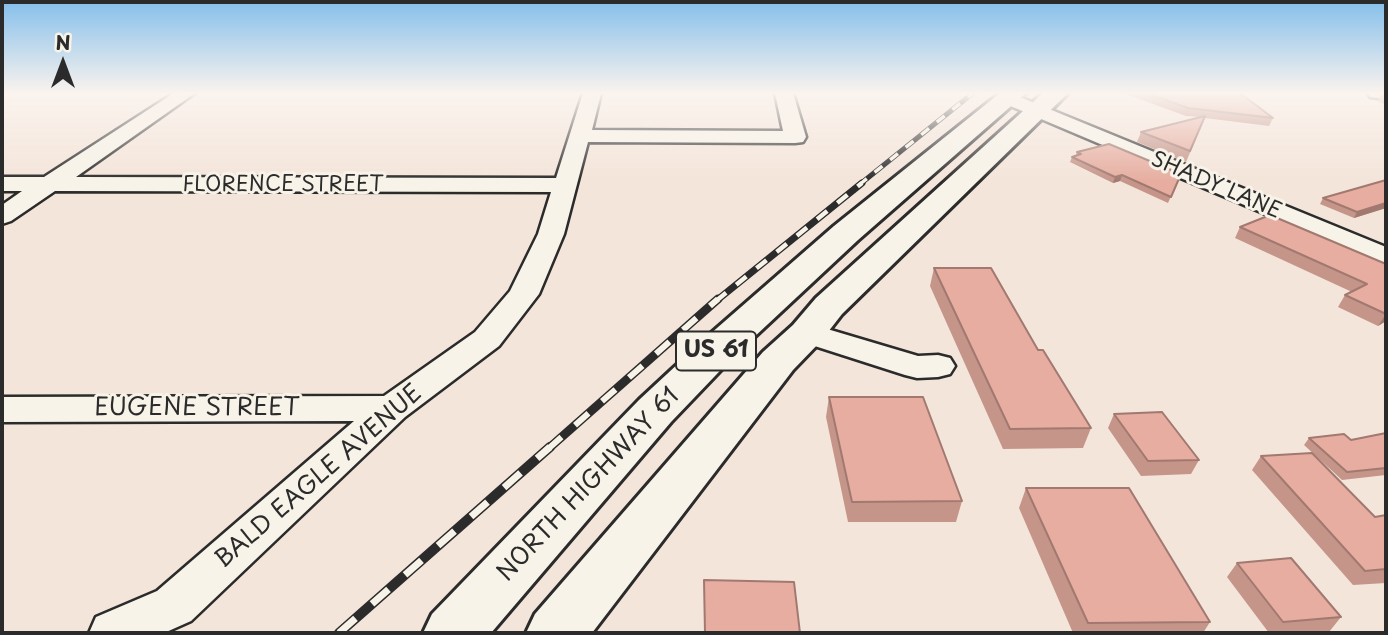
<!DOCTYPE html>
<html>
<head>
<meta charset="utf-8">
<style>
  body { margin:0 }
  #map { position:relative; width:1388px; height:635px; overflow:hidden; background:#f4e5da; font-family:"Playpen Sans",sans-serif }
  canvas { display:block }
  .frame { position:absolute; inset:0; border:4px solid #2b2b2b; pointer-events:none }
  .north { position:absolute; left:28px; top:28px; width:70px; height:70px; -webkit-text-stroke:5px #f7f3e8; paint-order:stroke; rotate:0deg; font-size:19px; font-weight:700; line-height:28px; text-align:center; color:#2b2b2b }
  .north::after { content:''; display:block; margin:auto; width:24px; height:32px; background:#2b2b2b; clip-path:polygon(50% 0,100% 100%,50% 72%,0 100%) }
</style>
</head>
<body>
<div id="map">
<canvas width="1388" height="635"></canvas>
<div class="frame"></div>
<div class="north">N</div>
</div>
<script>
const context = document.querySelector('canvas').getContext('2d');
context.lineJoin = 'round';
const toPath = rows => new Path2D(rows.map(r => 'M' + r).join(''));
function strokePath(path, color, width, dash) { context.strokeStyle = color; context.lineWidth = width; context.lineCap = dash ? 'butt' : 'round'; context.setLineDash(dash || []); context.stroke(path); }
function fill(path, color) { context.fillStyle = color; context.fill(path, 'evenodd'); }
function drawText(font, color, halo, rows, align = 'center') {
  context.font = font + ' "Playpen Sans",sans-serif'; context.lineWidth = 6; context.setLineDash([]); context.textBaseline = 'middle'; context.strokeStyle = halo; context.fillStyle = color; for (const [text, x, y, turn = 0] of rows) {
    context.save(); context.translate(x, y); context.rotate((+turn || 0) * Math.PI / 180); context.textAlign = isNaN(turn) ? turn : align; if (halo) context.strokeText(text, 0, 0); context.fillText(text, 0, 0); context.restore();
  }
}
const minor = toPath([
  [174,93,195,93,76,177,556,178,583,93,601,93,592,130,783,131,775,93,793,93,806,137,803,142,795,143,588,142,564,234,539,294,499,346,405,417,191,621,164,633,89,633,96,617,157,591,354,421,2,422,2,397,384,396,475,332,510,291,538,234,551,192,55,191,11,221,2,224,2,205,22,191,2,191,2,177,44,177,174,93],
  [1010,93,1386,247,1386,265,1001,102,998,98,1001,94,1010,93],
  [1368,93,1386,93,1386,99,1370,97,1368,93],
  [807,323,918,356,938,355,950,358,955,366,950,374,938,377,917,378,905,375,796,340,791,333,796,326,807,323]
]);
const primary = toPath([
  [1000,93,1026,93,858,240,737,353,671,422,491,633,423,633,432,614,639,400,709,335,834,226,1000,93],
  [1043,93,1068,93,842,314,821,341,793,370,592,633,526,633,535,614,763,352,793,325,816,298,1043,93]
]);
strokePath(minor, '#2b2b2b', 5);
strokePath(primary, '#2b2b2b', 6);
fill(minor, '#f7f3e8');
fill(primary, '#f7f3e8');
const railFar3 = toPath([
  [859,185,973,93]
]);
const railFar2 = toPath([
  [716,301,862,183]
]);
const railFar1 = toPath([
  [548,449,718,299]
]);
const rail = toPath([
  [339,633,550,447]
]);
strokePath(railFar3, '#2b2b2b', 5);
strokePath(railFar2, '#2b2b2b', 7);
strokePath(railFar1, '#2b2b2b', 9);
strokePath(rail, '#2b2b2b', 10);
strokePath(railFar3, '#f7f3e8', 3.5, [10]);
strokePath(railFar2, '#f7f3e8', 4.5, [13]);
strokePath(railFar1, '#f7f3e8', 6, [18]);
strokePath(rail, '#f7f3e8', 7, [22]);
fill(toPath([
  [1123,93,1240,93,1273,118,1269,126,1205,118,1186,162,1137,142,1141,132,1201,117,1186,116],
  [1382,93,1386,95,1386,105,1378,101],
  [1077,152,1181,174,1168,203,1120,181,1113,183,1070,162,1072,157,1076,155],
  [1386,180,1386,208,1354,218,1320,204,1323,198],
  [1240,227,1386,264,1386,321,1378,326,1338,307,1345,295,1352,292,1235,238],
  [934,268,1038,350,1091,428,1083,448,1003,449,930,286],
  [829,397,962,501,956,522,848,522,826,417],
  [1114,414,1199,460,1191,474,1141,476,1108,428],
  [1386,433,1386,475,1342,480,1304,445,1309,438,1351,440],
  [1261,456,1375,517,1386,515,1386,583,1353,585,1252,470],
  [1026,488,1210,622,1203,633,1073,633,1019,508],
  [1237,563,1341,617,1329,632,1308,633,1269,633,1227,577]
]), '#c6958a');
fill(toPath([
  [1122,175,1120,181,1113,183,1115,177],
  [1386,203,1386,208,1354,218,1357,212],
  [1386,314,1386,321,1378,326]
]), '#a17970');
const building = toPath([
  [1146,93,1240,93,1273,118,1188,108,1146,93],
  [1205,116,1190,151,1141,132,1205,116],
  [1109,144,1181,174,1171,197,1122,175,1115,177,1072,157,1081,154,1077,152,1109,144],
  [1386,180,1386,203,1357,212,1323,198,1386,180],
  [1270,215,1386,264,1386,314,1345,295,1367,284,1240,227,1270,215],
  [934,268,991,268,1038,350,1043,350,1091,428,1010,429,934,268],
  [829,397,923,397,962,501,852,502,829,397],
  [1162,412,1199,460,1148,461,1114,414,1162,412],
  [1386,433,1386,468,1347,472,1309,438,1344,434,1351,440,1386,433],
  [1312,453,1375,517,1386,515,1386,569,1365,571,1261,456,1312,453],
  [1026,488,1129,488,1210,622,1088,623,1026,488],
  [1291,558,1341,617,1283,622,1237,563,1291,558],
  [704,580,794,582,800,633,705,633,704,580]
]);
fill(building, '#e6ada0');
strokePath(building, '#a17970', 2);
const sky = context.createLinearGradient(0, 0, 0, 182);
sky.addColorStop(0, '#84bfeb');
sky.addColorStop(0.51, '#faf3ee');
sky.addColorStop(1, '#faf3ee00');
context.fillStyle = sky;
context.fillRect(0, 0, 1388, 182);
drawText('21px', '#2b2b2b', '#f7f3e8', [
  ["FLORENCE STREET",283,185],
  ["SHADY LANE",1216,186,23]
]);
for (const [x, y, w] of [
  [716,351,80]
]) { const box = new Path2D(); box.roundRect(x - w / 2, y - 19.5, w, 39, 5); context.fillStyle = '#f7f3e8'; context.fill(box); strokePath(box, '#2b2b2b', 2); }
drawText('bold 23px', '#2b2b2b', null, [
  ["US 61",716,351]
]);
drawText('24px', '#2b2b2b', '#f7f3e8', [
  ["EUGENE STREET",197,408],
  ["BALD EAGLE AVENUE",319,477,-41],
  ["NORTH HIGHWAY 61",589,485,-47]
]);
</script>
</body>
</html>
